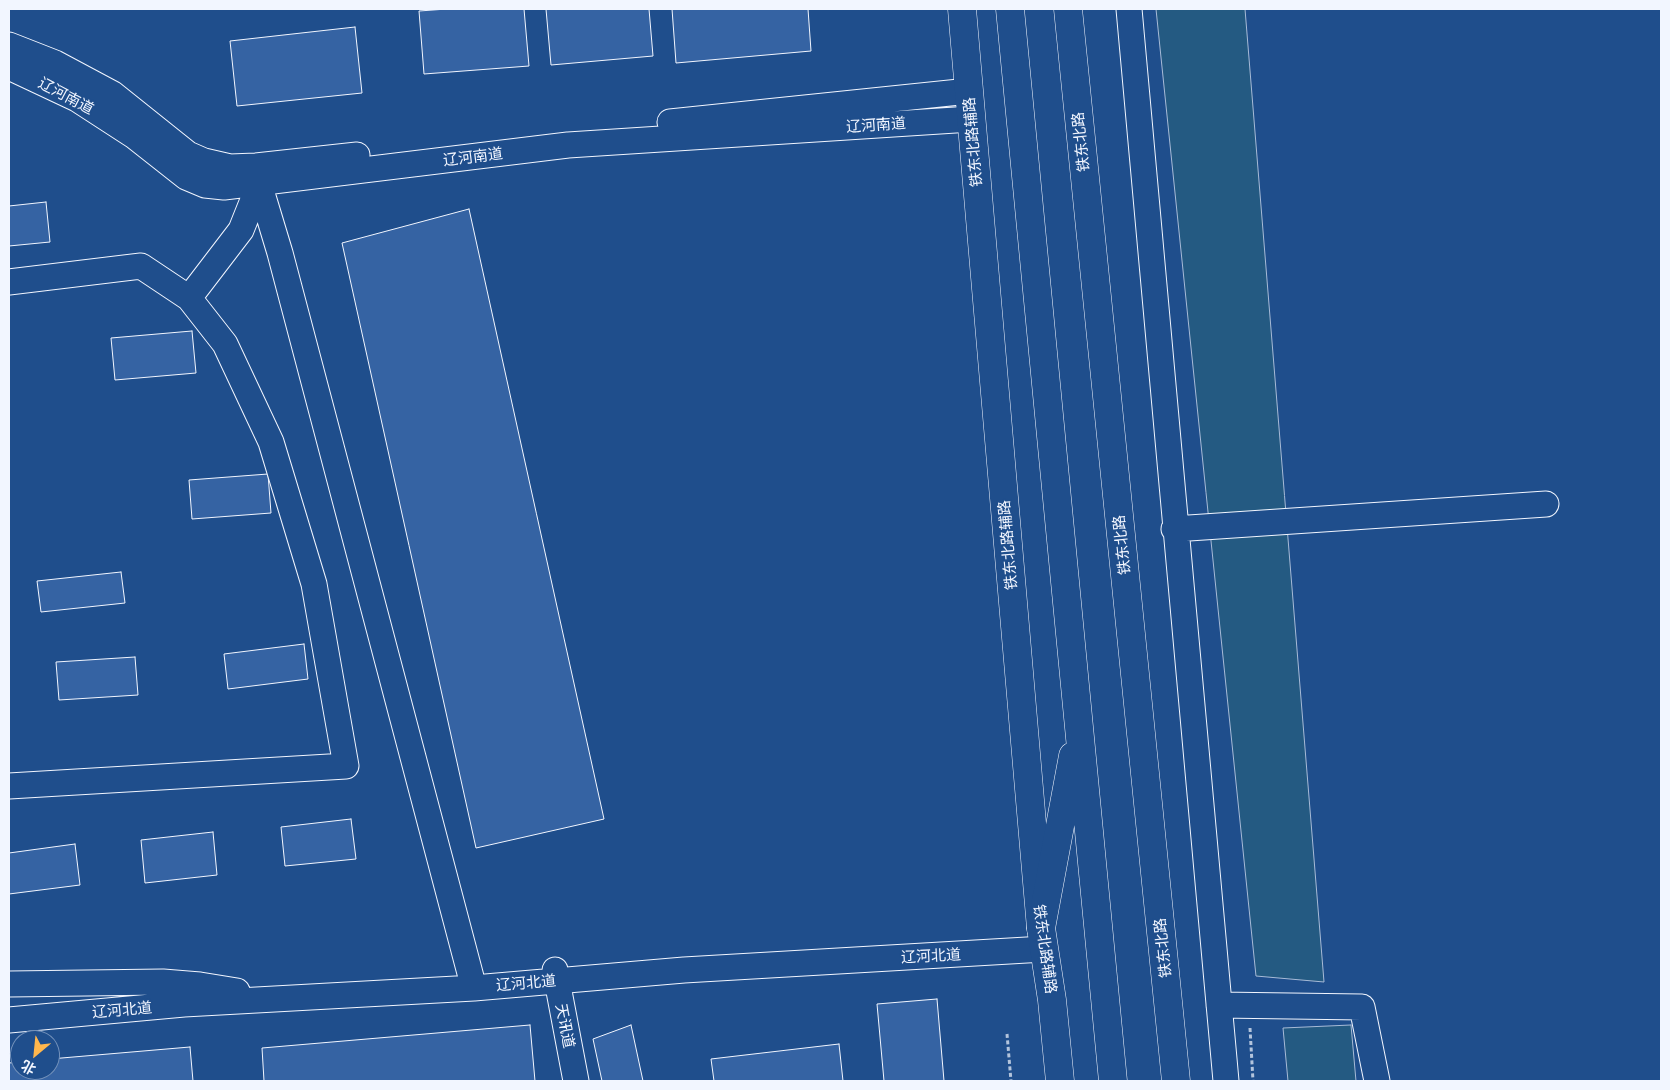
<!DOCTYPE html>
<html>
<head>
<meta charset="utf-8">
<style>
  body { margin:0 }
  #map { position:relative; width:1670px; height:1090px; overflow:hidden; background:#1f4e8c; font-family:Ubuntu,"Noto Sans SC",sans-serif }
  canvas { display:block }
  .frame { position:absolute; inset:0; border:10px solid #f2f6ff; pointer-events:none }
  .north { position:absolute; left:10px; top:1030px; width:50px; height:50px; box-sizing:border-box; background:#1f4e8c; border:1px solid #7391ba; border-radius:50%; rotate:208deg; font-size:14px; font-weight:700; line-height:20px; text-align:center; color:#f2f6ff }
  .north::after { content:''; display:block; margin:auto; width:18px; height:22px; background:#ffb74d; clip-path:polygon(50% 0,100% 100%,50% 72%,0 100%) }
</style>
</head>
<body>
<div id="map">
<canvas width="1670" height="1090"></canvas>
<div class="frame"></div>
<div class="north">北</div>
</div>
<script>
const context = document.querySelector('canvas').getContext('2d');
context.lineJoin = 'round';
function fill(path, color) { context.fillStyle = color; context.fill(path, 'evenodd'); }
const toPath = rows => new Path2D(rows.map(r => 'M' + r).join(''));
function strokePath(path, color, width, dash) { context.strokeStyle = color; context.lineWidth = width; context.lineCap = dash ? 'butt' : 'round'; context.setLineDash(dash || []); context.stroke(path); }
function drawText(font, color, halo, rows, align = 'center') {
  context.font = font + ' Ubuntu,"Noto Sans SC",sans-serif'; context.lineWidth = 4; context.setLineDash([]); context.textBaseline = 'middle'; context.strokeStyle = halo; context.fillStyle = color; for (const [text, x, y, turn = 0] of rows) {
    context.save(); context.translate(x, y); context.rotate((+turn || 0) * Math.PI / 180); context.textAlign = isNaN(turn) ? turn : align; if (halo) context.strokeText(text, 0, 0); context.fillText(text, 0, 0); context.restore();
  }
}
const green = toPath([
  [1156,9,1245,9,1324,982,1256,976,1156,9],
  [1351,1025,1356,1081,1288,1081,1283,1028,1351,1025]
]);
fill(green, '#245a82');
strokePath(green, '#a8bbd7', 1);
const building = toPath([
  [447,9,524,9,529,66,424,74,419,11,447,9],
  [546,9,649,9,653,56,551,65,546,9],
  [672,9,808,9,811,51,676,63,672,9],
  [355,27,362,93,237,106,230,41,355,27],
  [46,202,50,242,9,246,9,206,46,202],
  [469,209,604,819,476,848,342,243,469,209],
  [192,331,196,373,115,380,111,338,192,331],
  [268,474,271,513,192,519,189,480,268,474],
  [121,572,125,603,41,612,37,581,121,572],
  [304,644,308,679,228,689,224,654,304,644],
  [135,657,138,695,59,700,56,662,135,657],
  [351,819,356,859,285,866,281,827,351,819],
  [213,832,217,875,145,883,141,840,213,832],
  [75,844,80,885,9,894,9,853,75,844],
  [937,999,944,1081,884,1081,877,1004,937,999],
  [530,1025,535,1081,264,1081,262,1048,530,1025],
  [631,1025,643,1081,602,1081,593,1039,631,1025],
  [839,1044,843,1081,714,1081,711,1059,839,1044],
  [190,1047,193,1081,9,1081,9,1063,20,1062,20,1070,50,1070,50,1059,190,1047]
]);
fill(building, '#3563a3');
strokePath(building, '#f2f6ff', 1);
const minor = toPath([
  [1129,9,1226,1081],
  [9,45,55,63,113,94,188,154,204,161,230,167,256,166,357,155],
  [9,67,77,99,134,136,186,177,205,185,224,187,568,145,971,119],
  [670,122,969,91],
  [258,180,280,253,471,977],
  [9,282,141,266,189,298],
  [1174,529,1546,504],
  [9,786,346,766,314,584,271,442,225,344,189,298,241,230,259,185],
  [555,970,576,1081],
  [9,984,163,982,200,985,237,991],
  [1219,1005,1362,1007,1377,1081],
  [9,1020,184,1004,474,988,684,970,1044,949]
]);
const major = toPath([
  [962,9,1041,928,1052,1000,1060,1081]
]);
const highway = toPath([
  [1010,9,1113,1081],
  [1068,9,1176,1081],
  [1041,928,1073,756]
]);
strokePath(minor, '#f2f6ff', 27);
strokePath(major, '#f2f6ff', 29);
strokePath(highway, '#f2f6ff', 29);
strokePath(toPath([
  [1250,1028,1253,1081],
  [1007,1034,1011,1081]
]), '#b3c4dc', 3, [4, 2.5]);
strokePath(minor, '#1f4e8c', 25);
strokePath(major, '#1f4e8c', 28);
strokePath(highway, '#1f4e8c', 28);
drawText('15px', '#f2f6ff', '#1f4e8c', [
  ["辽河南道",66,96,28],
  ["辽河南道",876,125,-4],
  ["铁东北路辅路",973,142,-95],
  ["铁东北路",1081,142,-96],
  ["辽河南道",473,157,-7],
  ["铁东北路辅路",1008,545,-95],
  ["铁东北路",1122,545,-96],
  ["铁东北路",1163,948,-96],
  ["铁东北路辅路",1045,949,82],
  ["辽河北道",931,956,-3],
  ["辽河北道",526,983,-5],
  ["辽河北道",122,1010,-5],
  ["天讯道",565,1026,79]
]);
</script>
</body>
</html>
